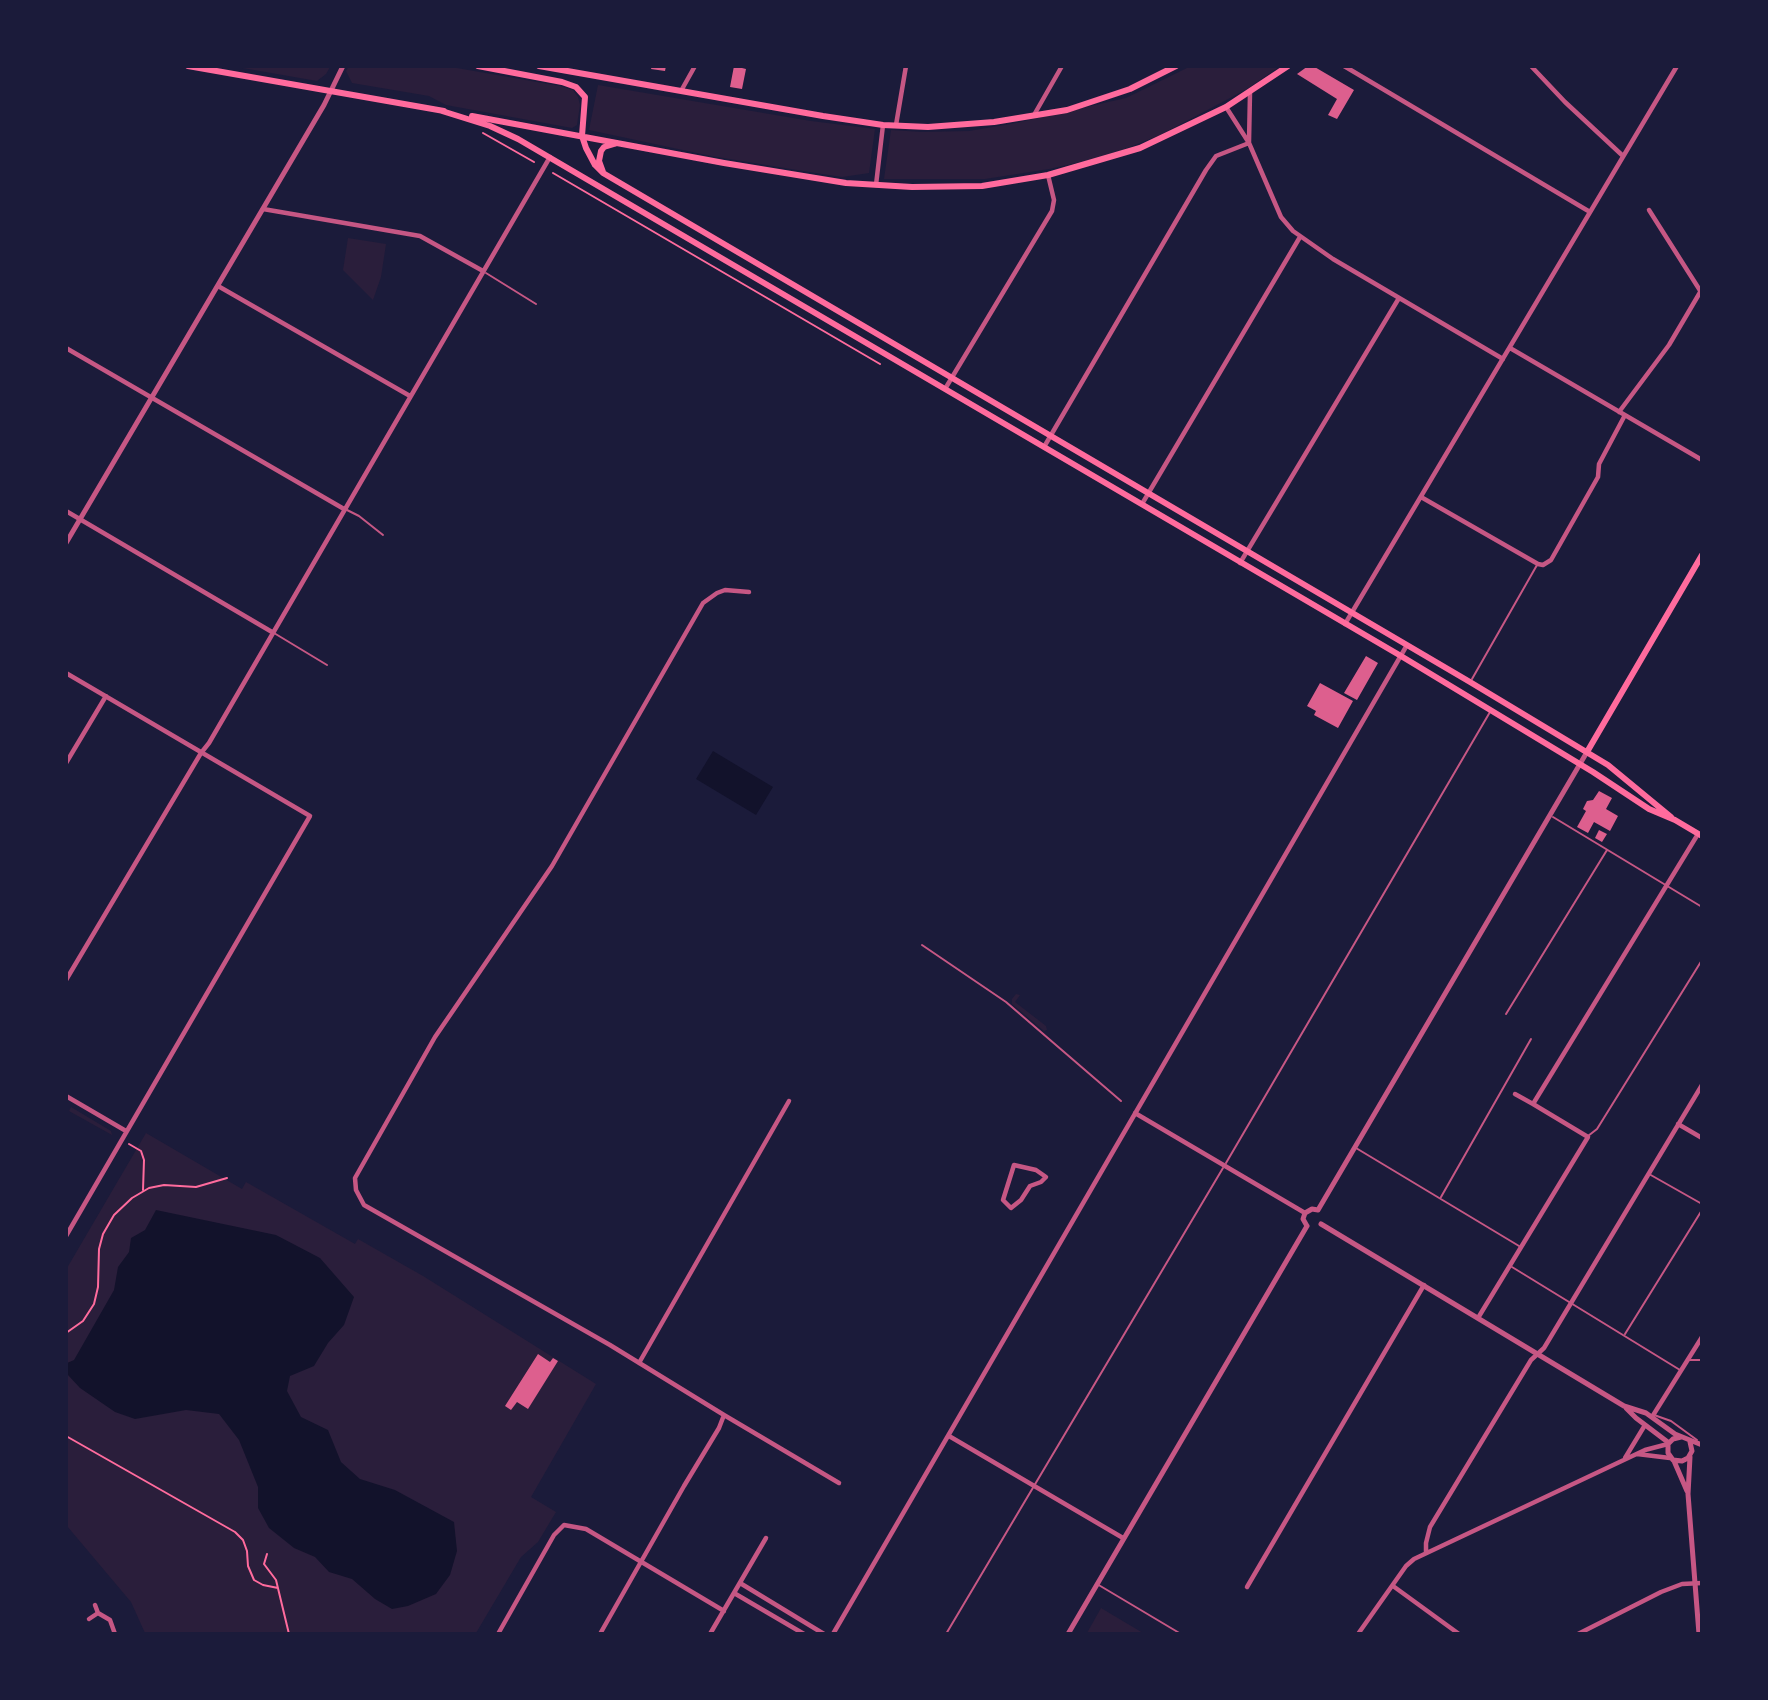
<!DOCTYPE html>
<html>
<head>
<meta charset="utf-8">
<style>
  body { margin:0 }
  #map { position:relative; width:1768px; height:1700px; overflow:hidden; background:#1b1b3a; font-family:"Work Sans",sans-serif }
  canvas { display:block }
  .frame { position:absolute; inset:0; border:68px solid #1b1b3a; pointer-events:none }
</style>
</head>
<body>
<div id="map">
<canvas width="1768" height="1700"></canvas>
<div class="frame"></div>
</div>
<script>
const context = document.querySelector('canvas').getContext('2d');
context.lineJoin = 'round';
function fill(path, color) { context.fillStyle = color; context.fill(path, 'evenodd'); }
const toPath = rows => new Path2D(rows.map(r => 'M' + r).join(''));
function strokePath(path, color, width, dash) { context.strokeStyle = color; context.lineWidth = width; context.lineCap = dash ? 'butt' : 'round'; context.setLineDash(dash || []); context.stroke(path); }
fill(toPath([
  [349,66,451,67,560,86,573,90,578,97,580,105,577,125,572,128,446,105,429,96,352,83,346,71],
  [237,67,330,67,326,74,317,81],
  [1189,67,1279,67,1247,89,1160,135,1125,149,1085,161,1049,169,985,179,884,179,891,130,922,132,969,131,1016,123,1126,98],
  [598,85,811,121,875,129,869,173,842,177,803,171,711,156,589,130],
  [348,238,386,244,381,277,373,300,343,270],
  [1016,994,1020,995,1015,1002,1046,1026,1047,1030,1044,1031,1012,1004,1012,999],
  [71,1107,111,1131,112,1135,69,1111],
  [146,1133,242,1189,246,1182,355,1244,358,1239,423,1276,596,1384,531,1497,556,1512,538,1542,521,1557,476,1633,145,1633,131,1602,67,1526,67,1268],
  [1101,1608,1143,1633,1087,1633]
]), '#2a1e3b');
fill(toPath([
  [713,751,773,787,756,815,696,779],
  [156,1210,276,1235,320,1258,354,1297,344,1325,328,1343,314,1366,290,1376,287,1391,301,1417,328,1430,341,1462,360,1479,395,1490,454,1522,457,1551,450,1575,436,1594,408,1606,392,1609,375,1599,352,1579,329,1572,315,1557,294,1548,269,1528,258,1508,258,1487,239,1440,219,1414,186,1410,135,1419,115,1412,80,1388,67,1374,67,1363,74,1360,114,1290,118,1267,129,1252,131,1238,145,1230]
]), '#12122b');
fill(toPath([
  [652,66,666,66,665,71,651,69],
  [734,66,746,69,742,89,730,87],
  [1308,66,1313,66,1354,90,1337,119,1328,115,1337,99,1297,74],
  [1366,656,1378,663,1357,700,1344,693],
  [1320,683,1353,701,1338,728,1314,715,1316,711,1307,706],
  [1599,791,1612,798,1606,809,1618,816,1610,831,1594,822,1588,833,1577,827,1586,811,1583,809,1587,801,1593,800],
  [1599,830,1607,834,1602,842,1595,838],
  [538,1354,550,1362,553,1358,558,1361,528,1409,517,1402,511,1410,505,1406]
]), '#dd5f8e');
strokePath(toPath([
  [483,133,534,162],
  [553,173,880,364],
  [129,1144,141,1151,144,1160,143,1190],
  [66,1333,83,1321,94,1304,98,1287,99,1249,103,1234,114,1215,132,1198,149,1188,164,1185,196,1187,227,1178],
  [66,1436,235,1532,243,1540,247,1551,248,1566,254,1580,263,1585,278,1588],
  [267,1554,264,1564,276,1580,289,1634]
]), '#ff6b9d', 2);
strokePath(toPath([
  [486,273,536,304],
  [347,510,359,516,383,535],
  [274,633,327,665],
  [1472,679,1537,565],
  [1553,817,1702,907],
  [922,945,1006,1002,1121,1101],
  [1506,1014,1607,850],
  [1588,1136,1597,1129,1702,960],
  [1356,1148,1519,1246],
  [1226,1163,1490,712],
  [1649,1174,1702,1204],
  [1441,1197,1531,1039],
  [1512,1267,1680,1370],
  [1625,1334,1702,1210],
  [1689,1360,1702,1360],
  [1654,1415,1671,1421,1697,1440],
  [1097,1584,1181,1634],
  [946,1634,1223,1168]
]), '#c65784', 2);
strokePath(toPath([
  [1344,66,1590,212],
  [1531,66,1565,102,1623,156],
  [681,91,695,66],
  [1226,107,1249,143,1281,217,1293,231,1333,259,1503,359],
  [1034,115,1062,66],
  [896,125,906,66],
  [1249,142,1250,93],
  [876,185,883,125],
  [263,209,420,236,483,271],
  [1649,210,1701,292],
  [218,286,410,396],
  [66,348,344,509],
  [1510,348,1702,460],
  [945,389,1052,211,1054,200,1048,175],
  [1619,412,1669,345,1702,289],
  [1044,447,1206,170,1216,156,1249,143],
  [1421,497,1538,564,1543,565,1551,560,1598,477,1599,464,1625,415],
  [1142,504,1300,237],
  [66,511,272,632],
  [1240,563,1399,298],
  [1345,624,1677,66],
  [66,673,310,816,66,1236],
  [66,763,106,696],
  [66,980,201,753,209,743,550,157],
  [1515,1094,1533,1104],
  [66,1096,126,1131],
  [1135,1113,1305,1213],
  [1678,1124,1702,1138],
  [1014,1165,1036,1170,1046,1177,1041,1182,1030,1186,1021,1200,1011,1208,1003,1200,1014,1165],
  [1478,1318,1588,1137,1533,1104,1698,834],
  [639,1363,789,1101],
  [724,1415,839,1483],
  [1652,1417,1702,1337],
  [949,1436,1123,1538],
  [1637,1454,1670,1458],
  [1625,1458,1645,1425],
  [1426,1553,1426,1543,1430,1527,1531,1360,1544,1348,1702,1085],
  [740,1583,824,1634],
  [1393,1586,1459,1634],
  [1247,1587,1424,1285],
  [734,1593,804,1634],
  [95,1605,98,1613,110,1620,115,1634],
  [89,1619,98,1613],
  [498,1634,554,1535,564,1525,586,1529,724,1611],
  [600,1634,684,1486,719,1428,724,1415,610,1345,364,1205,356,1190,355,1178,435,1037,552,866,703,603,717,593,725,590,749,592],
  [710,1634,766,1538],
  [833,1634,1407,645],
  [1358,1634,1406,1566,1414,1559,1645,1450,1668,1444],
  [1578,1634,1661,1592,1682,1584,1702,1583]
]), '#c65784', 4.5);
strokePath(toPath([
  [66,543,324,105,343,66],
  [1318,1210,1587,752],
  [1321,1224,1624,1406,1646,1413,1675,1434,1702,1445],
  [1307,1226,1303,1219,1305,1213,1312,1209,1318,1210],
  [1626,1408,1636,1418,1669,1443],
  [1681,1437,1673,1439,1668,1444,1668,1453,1673,1460,1682,1461,1688,1458,1692,1451,1690,1442],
  [1690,1457,1688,1494,1699,1634],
  [1674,1461,1687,1491],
  [1068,1634,1307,1226]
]), '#c65784', 5);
strokePath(toPath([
  [188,66,444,111],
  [478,66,562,82,576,87,585,97,582,136,586,148,595,165,603,173,1470,682,1608,765,1671,817],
  [539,66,823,116,883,125,928,127,994,122,1067,110,1130,89,1176,66],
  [442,111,490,126,518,139,1401,656,1593,772,1649,809,1675,820,1702,836],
  [472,116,724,163,846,183,912,187,982,186,1048,175,1140,148,1226,107,1288,66],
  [603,172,599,161,601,151,604,147,614,144],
  [1587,752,1702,555]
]), '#ff6b9d', 6);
</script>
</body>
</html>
